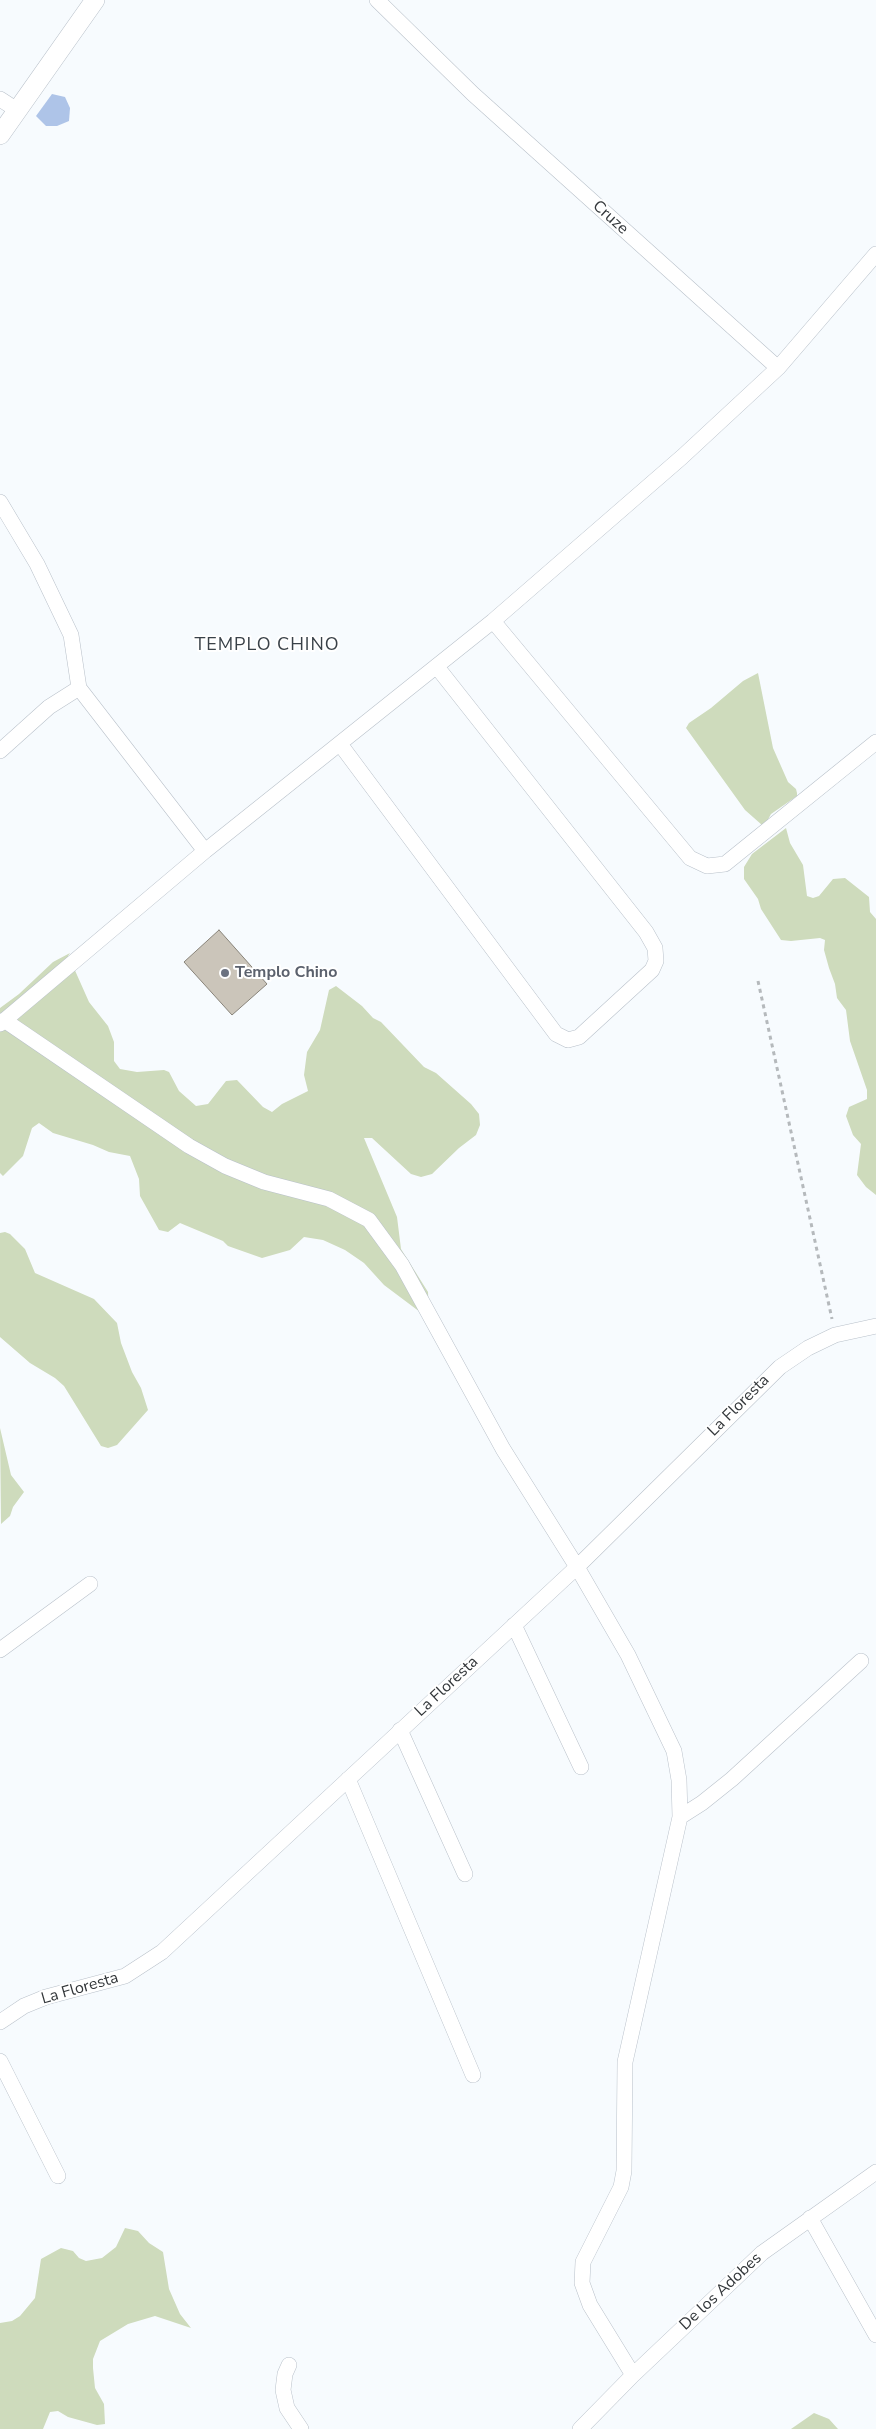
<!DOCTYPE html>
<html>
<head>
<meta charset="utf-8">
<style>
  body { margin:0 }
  canvas { display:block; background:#f7fbfe }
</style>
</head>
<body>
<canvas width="876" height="2429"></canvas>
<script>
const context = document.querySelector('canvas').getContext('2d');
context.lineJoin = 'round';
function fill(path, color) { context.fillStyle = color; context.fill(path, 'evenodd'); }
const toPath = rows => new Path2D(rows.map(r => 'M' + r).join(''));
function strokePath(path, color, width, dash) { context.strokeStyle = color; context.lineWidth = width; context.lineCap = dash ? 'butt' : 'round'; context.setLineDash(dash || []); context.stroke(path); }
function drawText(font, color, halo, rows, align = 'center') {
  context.font = font + ' "Nunito Sans",sans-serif'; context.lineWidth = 4; context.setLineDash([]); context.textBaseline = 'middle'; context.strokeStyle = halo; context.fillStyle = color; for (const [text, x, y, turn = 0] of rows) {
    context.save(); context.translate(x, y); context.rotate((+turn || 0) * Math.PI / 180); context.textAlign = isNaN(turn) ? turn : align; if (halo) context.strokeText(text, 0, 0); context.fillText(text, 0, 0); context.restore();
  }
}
fill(toPath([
  [758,673,773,748,788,782,796,789,797,793,797,796,771,814,766,823,762,825,745,810,686,728,689,723,711,708,743,681],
  [786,828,790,843,803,865,807,896,813,898,819,896,833,879,845,878,869,897,870,912,876,919,876,1195,866,1187,857,1175,861,1144,853,1135,846,1116,849,1107,867,1099,867,1090,850,1041,846,1010,837,998,835,984,829,968,824,950,825,940,820,938,791,941,781,940,761,909,758,899,744,879,744,867,752,854],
  [70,953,68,956,73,961,73,966,89,1002,108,1026,114,1042,114,1061,120,1069,137,1072,164,1070,169,1072,179,1091,196,1106,208,1104,226,1081,237,1080,263,1107,272,1112,282,1104,308,1091,304,1075,307,1052,320,1030,329,990,336,986,362,1006,373,1018,381,1022,424,1067,436,1073,471,1104,479,1114,480,1125,476,1135,459,1148,432,1174,421,1177,411,1174,372,1138,364,1138,397,1217,401,1249,428,1292,429,1312,420,1312,384,1285,364,1263,345,1250,323,1240,304,1237,290,1250,262,1258,228,1246,223,1241,180,1223,168,1232,159,1230,140,1196,139,1179,130,1156,109,1152,93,1145,53,1133,39,1123,32,1128,23,1156,3,1176,0,1173,0,1008,19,994,53,962],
  [5,1232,10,1234,25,1249,35,1273,94,1299,117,1323,121,1343,132,1372,141,1388,148,1410,117,1445,108,1448,101,1446,64,1386,55,1378,30,1363,0,1337,0,1233],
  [0,1428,11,1475,24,1492,13,1507,10,1516,1,1524],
  [125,2228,138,2231,149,2243,163,2252,169,2289,180,2314,191,2328,155,2316,128,2324,100,2341,93,2359,93,2368,95,2388,104,2404,105,2424,97,2425,68,2417,58,2411,50,2412,43,2429,0,2429,0,2323,12,2321,20,2316,35,2298,41,2259,61,2248,73,2251,79,2258,86,2261,102,2258,116,2247],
  [814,2413,829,2419,838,2429,791,2429]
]), '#cedbbc');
fill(toPath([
  [52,94,65,97,70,108,69,121,57,126,46,126,36,116]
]), '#aec4e8');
const building = toPath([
  [219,930,267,984,232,1015,184,962,219,930]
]);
fill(building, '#cbc5ba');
strokePath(building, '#888379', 1);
const minor = toPath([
  [377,0,473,94,778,368],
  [0,99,17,110],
  [0,502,37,564,71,635,79,688,205,851],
  [493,621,690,858,707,866,725,864,876,742],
  [340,744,556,1034,568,1040,579,1037,652,970,656,961,655,948,646,932,437,667],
  [0,751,49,707,79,688],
  [4,1020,189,1146,225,1166,264,1182,329,1199,369,1220,402,1265,503,1449,577,1567,628,1655,674,1751,679,1780,680,1817,625,2062,624,2171,621,2187,583,2262,582,2283,590,2305,633,2375],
  [0,1024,205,851,493,621,682,457,778,368,876,254],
  [514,1625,581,1767],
  [0,1650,90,1584],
  [400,1730,465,1874],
  [348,1779,473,2075],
  [680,1817,702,1803,732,1779,861,1661],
  [0,2022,24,2006,46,1997,125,1976,162,1952,577,1567,780,1367,808,1348,835,1335,876,1326],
  [0,2061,58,2176],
  [810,2218,876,2335],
  [289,2365,285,2374,283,2390,287,2408,301,2429],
  [580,2429,633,2375,762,2253,876,2172]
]);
const tertiary = toPath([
  [0,135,95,0]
]);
strokePath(minor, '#b9c1ca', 16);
strokePath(tertiary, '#b9c1ca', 20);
strokePath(toPath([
  [758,981,832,1319]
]), '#b5b9bc', 3, [4, 4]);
strokePath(minor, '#fff', 15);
strokePath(tertiary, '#fff', 19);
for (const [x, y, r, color] of [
  [225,973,5,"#6b7280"]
]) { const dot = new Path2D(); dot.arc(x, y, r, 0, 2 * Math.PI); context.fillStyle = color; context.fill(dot); strokePath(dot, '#fff', 2); }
drawText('16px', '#33373a', '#fff', [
  ["Cruze",610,218,42],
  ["La Floresta",739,1406,-45],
  ["La Floresta",447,1687,-43],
  ["La Floresta",80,1989,-16],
  ["De los Adobes",721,2292,-43]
]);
drawText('bold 16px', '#5b616d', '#fff', [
  ["Templo Chino",235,973]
], 'left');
context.letterSpacing = '1px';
drawText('18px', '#394148', '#fff', [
  ["TEMPLO CHINO",267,646]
]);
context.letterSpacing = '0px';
</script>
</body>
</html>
